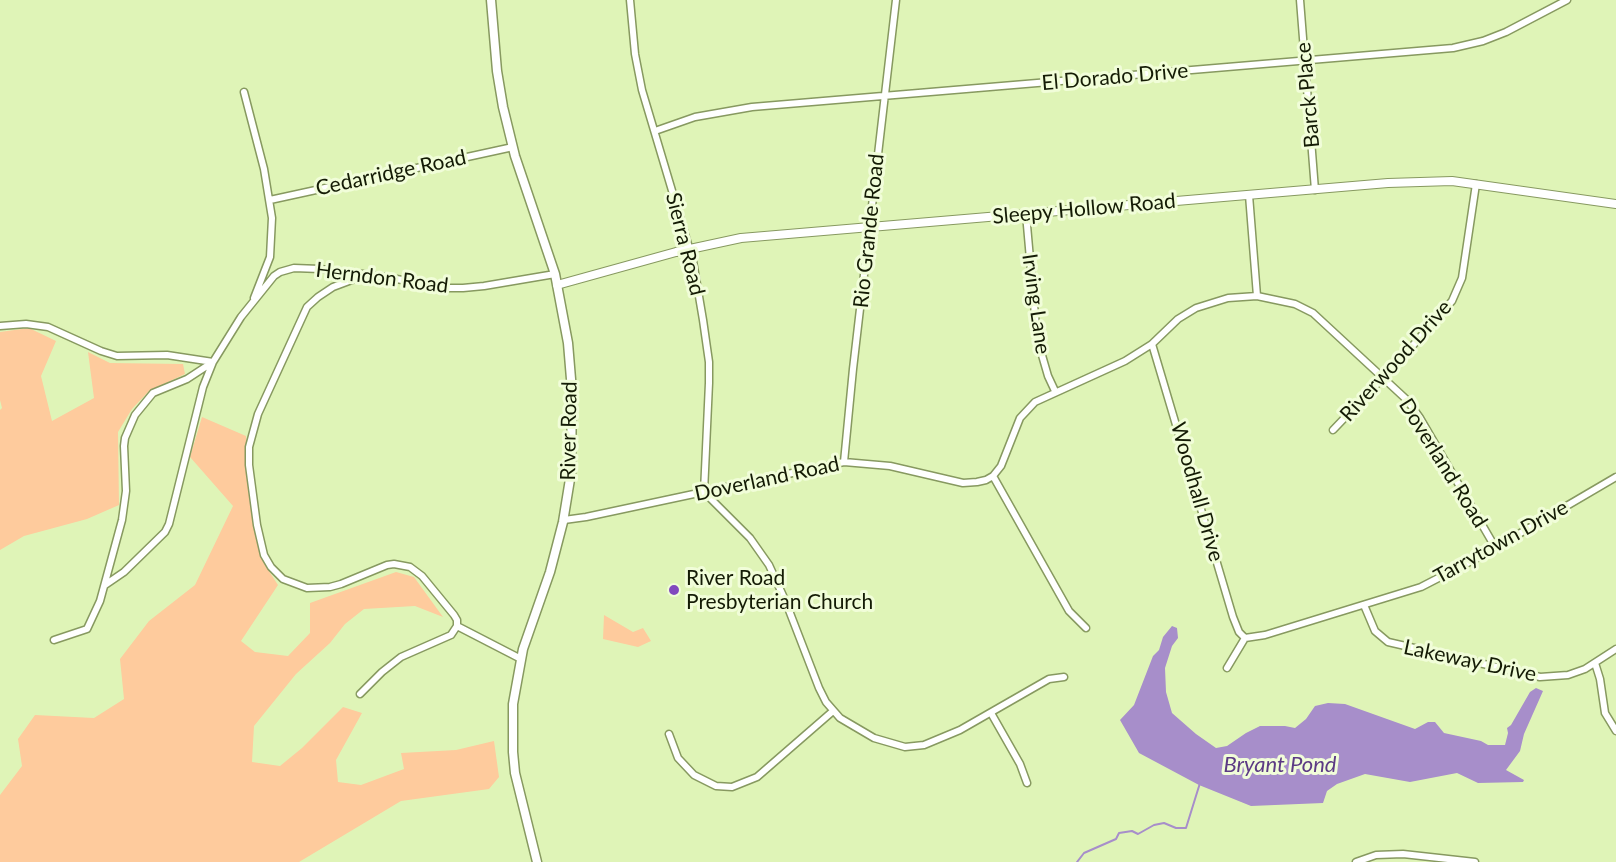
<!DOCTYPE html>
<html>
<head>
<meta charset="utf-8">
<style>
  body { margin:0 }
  canvas { display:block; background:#dff4b7 }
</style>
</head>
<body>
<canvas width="1616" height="862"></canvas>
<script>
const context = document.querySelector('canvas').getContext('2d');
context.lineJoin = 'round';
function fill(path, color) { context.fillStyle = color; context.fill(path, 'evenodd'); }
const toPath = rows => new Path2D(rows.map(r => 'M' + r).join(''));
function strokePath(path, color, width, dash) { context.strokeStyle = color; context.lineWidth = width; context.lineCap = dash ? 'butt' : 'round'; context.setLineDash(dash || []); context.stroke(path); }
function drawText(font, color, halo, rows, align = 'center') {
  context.font = font + ' Lato,sans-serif'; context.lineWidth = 6; context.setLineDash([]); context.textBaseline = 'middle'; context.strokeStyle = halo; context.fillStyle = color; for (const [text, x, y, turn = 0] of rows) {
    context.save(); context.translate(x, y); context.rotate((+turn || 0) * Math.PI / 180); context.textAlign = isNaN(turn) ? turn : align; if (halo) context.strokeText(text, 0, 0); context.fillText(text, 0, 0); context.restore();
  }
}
fill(toPath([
  [29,328,56,341,41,376,52,421,94,398,88,352,110,363,183,364,185,374,149,391,132,409,118,432,119,505,87,519,24,536,0,550,0,410,2,408,0,400,0,332],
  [202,417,246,436,254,526,265,565,278,585,241,641,255,652,288,656,310,633,310,603,396,572,414,577,443,617,415,606,364,609,345,624,330,643,296,674,254,726,252,762,280,766,302,748,343,707,362,713,336,760,338,782,361,785,404,769,401,753,456,750,494,741,499,777,489,789,401,801,299,862,0,862,0,795,22,766,18,739,35,715,94,718,124,699,120,659,149,621,195,585,233,506,190,457],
  [604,615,633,632,643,628,651,641,638,647,603,639]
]), '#fecb9d');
fill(toPath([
  [1172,626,1177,628,1178,638,1172,646,1165,668,1166,692,1172,713,1196,734,1216,748,1227,746,1246,733,1260,726,1285,726,1295,728,1306,719,1315,706,1328,703,1345,704,1415,729,1428,722,1435,722,1444,733,1481,741,1488,745,1505,745,1508,733,1507,728,1511,725,1530,692,1536,688,1543,691,1524,734,1520,751,1506,770,1524,780,1523,782,1478,783,1457,773,1410,782,1365,774,1337,784,1327,791,1323,803,1251,806,1199,785,1139,753,1120,720,1134,705,1153,656,1159,650,1163,637]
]), '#a78eca');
strokePath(toPath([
  [1077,862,1084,853,1116,839,1119,833,1132,831,1138,834,1154,825,1164,823,1176,828,1186,828,1200,783]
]), '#a78eca', 2);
const minor = toPath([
  [630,0,635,54,642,90,693,261,703,320,709,362,709,383,704,492,750,538,769,565,785,600,819,688,826,702,840,718,874,738,905,747,924,745,960,730,1049,679,1064,677],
  [1300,0,1315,190],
  [244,92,264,169,272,218,270,257,254,298],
  [655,131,695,117,752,107,1453,48,1483,41,1506,32,1567,0],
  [1249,195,1257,296],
  [270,200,513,147],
  [1026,214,1037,338,1048,376,1055,391],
  [365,275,333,287,318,297,307,307,258,414,249,447,249,465,257,525,264,555,271,567,283,579,307,588,330,587,341,584,387,565,394,564,410,567,422,576,454,615,457,620,457,626,521,659],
  [0,326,26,324,48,327,101,351,117,356,167,355,213,362,203,387,169,524,165,532,124,572,105,585],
  [1152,344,1233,617,1239,632,1245,638],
  [1333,430,1400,360,1452,301,1462,278,1476,184],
  [844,462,853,369,896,0],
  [993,476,1069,611,1086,628],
  [564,520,586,517,844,462,890,466,963,483,977,482,986,480,993,476,1001,466,1020,418,1035,402,1125,361,1152,344,1178,319,1196,308,1228,298,1257,296,1295,304,1313,313,1407,400,1420,418,1495,547],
  [1364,605,1375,631,1388,642,1540,677,1568,675,1585,669,1616,649],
  [1245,638,1265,635,1421,587,1483,555,1616,477],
  [54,640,87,629,100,601,122,520,126,491,124,446,125,438,135,415,153,393,187,379,213,362,241,317,274,276,280,272,294,268,320,269,380,276,446,288,463,288,484,286,555,274],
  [1595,663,1600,679,1605,713,1616,731],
  [1227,668,1245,638],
  [360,694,382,672,401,657,451,635,457,626],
  [991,713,1020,764,1027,783],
  [669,734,678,758,694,775,716,786,732,787,757,777,833,711],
  [1356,862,1376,855,1403,854,1475,862]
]);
const tertiary = toPath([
  [557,285,676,252,741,238,1388,183,1452,181,1616,204]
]);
const secondary = toPath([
  [491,0,497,71,503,107,515,156,555,274,568,343,572,391,571,473,563,522,550,572,523,649,513,704,513,752,515,773,537,862]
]);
strokePath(minor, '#879960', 9);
strokePath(tertiary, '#879960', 10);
strokePath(secondary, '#879960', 11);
strokePath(minor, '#fff', 6);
strokePath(tertiary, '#fff', 8);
strokePath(secondary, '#fff', 8);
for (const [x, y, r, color] of [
  [674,590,6,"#8148be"]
]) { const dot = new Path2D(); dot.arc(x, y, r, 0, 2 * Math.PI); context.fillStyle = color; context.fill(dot); strokePath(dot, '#f1fdd9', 2); }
drawText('21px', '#141b05', '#f1fdd9', [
  ["El Dorado Drive",1115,77,-5],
  ["Barck Place",1308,95,-95],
  ["Cedarridge Road",391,173,-12],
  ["Sleepy Hollow Road",1084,209,-5],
  ["Rio Grande Road",869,231,-84],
  ["Sierra Road",685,244,76],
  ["Herndon Road",382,278,7],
  ["Irving Lane",1036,304,82],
  ["Riverwood Drive",1396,361,-48],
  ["River Road",569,431,-89],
  ["Doverland Road",1443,463,58],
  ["Doverland Road",767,479,-12],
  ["Woodhall Drive",1197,492,74],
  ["Tarrytown Drive",1501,542,-29],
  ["Lakeway Drive",1470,661,12]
]);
drawText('21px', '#141b05', '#f1fdd9', [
  ["River Road",686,578],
  ["Presbyterian Church",686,602]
], 'left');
drawText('italic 22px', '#5c3a84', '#f1fdd9', [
  ["Bryant Pond",1280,765]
]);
</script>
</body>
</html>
